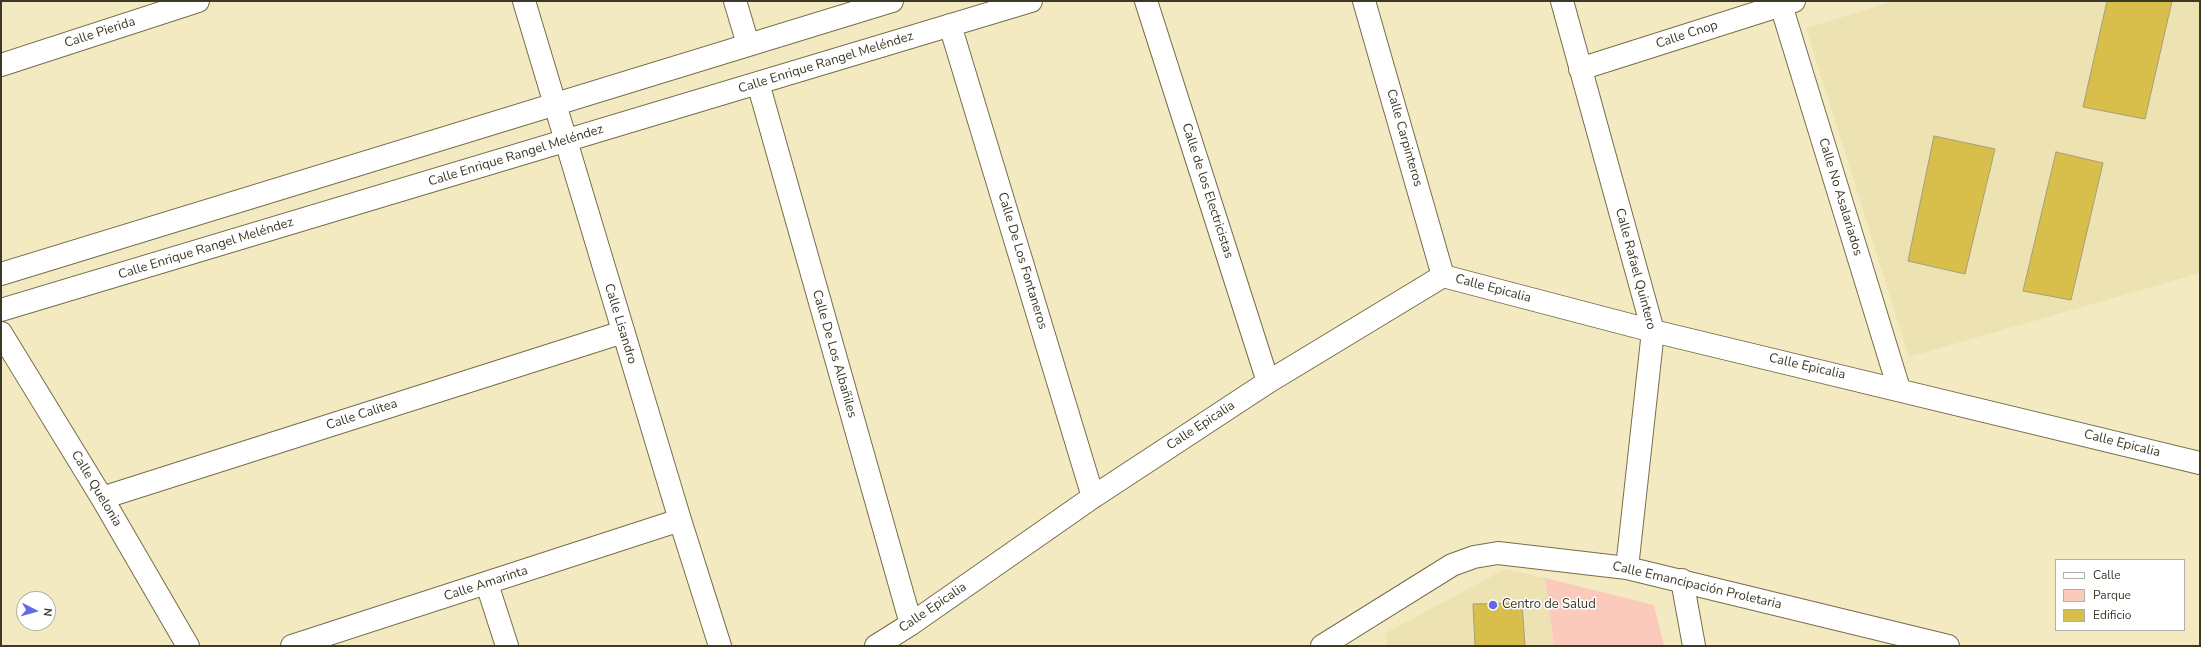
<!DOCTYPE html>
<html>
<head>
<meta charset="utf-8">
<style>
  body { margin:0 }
  #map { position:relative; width:2201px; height:647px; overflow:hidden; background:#f4eac2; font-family:"Nunito Sans",sans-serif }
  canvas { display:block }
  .frame { position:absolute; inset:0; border:2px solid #3c3929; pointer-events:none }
  .legend { position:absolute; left:2055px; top:559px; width:130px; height:72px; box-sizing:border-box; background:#fff; border:1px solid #b1b0a9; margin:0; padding:5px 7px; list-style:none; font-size:12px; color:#3c3929 }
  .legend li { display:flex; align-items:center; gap:8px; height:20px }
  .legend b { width:20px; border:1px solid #b1b0a9 }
  .north { position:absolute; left:16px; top:591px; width:40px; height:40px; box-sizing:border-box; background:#fff; border:1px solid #b1b0a9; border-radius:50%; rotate:96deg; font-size:11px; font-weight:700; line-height:16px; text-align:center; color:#3c3929 }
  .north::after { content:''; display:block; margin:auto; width:14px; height:18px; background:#626ae3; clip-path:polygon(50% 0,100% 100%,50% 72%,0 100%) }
</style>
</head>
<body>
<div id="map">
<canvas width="2201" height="647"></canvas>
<div class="frame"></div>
<ul class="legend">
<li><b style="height:5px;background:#fff"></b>Calle</li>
<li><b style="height:11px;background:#fbcabc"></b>Parque</li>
<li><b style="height:11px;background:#d8be4b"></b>Edificio</li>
</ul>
<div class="north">N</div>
</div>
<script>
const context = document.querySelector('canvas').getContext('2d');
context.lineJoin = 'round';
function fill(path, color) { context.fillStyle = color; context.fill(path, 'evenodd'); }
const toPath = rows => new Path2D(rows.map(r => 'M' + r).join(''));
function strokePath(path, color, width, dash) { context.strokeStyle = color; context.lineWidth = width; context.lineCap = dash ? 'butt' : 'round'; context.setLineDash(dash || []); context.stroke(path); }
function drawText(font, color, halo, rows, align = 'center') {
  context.font = font + ' "Nunito Sans",sans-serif'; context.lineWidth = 3; context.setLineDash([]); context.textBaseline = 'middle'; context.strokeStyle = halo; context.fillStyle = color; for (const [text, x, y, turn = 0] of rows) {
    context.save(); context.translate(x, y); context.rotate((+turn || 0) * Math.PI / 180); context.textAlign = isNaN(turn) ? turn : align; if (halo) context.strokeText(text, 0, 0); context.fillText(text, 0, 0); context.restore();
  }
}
fill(toPath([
  [1895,1,2200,1,2200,273,1909,357,1806,28],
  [1505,569,1545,578,1554,646,1387,646,1386,633]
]), '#ede2b2');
fill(toPath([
  [1545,578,1654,605,1664,646,1554,646]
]), '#fbcabc');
const building = toPath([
  [2107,1,2172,1,2145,119,2083,107,2107,1],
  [1934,136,1995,149,1965,274,1908,261,1934,136],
  [2056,152,2103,163,2071,300,2023,291,2056,152],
  [1522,603,1525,646,1475,646,1473,604,1522,603]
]);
fill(building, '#d8be4b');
strokePath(building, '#a89f79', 1);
const minor = toPath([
  [524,1,680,520,720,646],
  [735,1,748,44],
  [1146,1,1268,382],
  [1364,1,1443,276],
  [1562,1,1653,331,1627,568],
  [1781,5,1899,389],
  [950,25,1093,497],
  [1,65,198,1],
  [1580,69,1794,1],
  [758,83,911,624],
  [1,274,892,1],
  [1,310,1031,1],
  [1,333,102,498,188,646],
  [102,498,623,332],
  [1682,580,1694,646],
  [487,584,507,646],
  [292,646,680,520],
  [876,646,911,624,1093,497,1268,382,1443,276,1653,331,2200,463],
  [1322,646,1452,565,1474,557,1498,553,1627,568,1948,646]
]);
strokePath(minor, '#766d49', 24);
strokePath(minor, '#fff', 22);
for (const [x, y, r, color] of [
  [1493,605,5,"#626ae3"]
]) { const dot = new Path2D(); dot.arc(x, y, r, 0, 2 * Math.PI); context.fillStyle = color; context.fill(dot); strokePath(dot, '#fff', 1.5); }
drawText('13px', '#3c3929', '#fff', [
  ["Calle Pierida",100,33,-18],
  ["Calle Cnop",1687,35,-18],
  ["Calle Enrique Rangel Meléndez",826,63,-17],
  ["Calle Carpinteros",1404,138,74],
  ["Calle Enrique Rangel Meléndez",516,156,-17],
  ["Calle de los Electricistas",1207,191,72],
  ["Calle No Asalariados",1840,197,73],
  ["Calle Enrique Rangel Meléndez",206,249,-17],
  ["Calle De Los Fontaneros",1022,261,73],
  ["Calle Rafael Quintero",1635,269,75],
  ["Calle Epicalia",1493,289,15],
  ["Calle Lisandro",620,324,73],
  ["Calle De Los Albañiles",834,354,74],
  ["Calle Epicalia",1807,367,13],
  ["Calle Calitea",362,415,-18],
  ["Calle Epicalia",1201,426,-33],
  ["Calle Epicalia",2122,444,14],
  ["Calle Quelonia",96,489,59],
  ["Calle Amarinta",486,584,-18],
  ["Calle Emancipación Proletaria",1697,586,13],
  ["Calle Epicalia",933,608,-34]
]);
drawText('13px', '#3c3929', '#fff', [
  ["Centro de Salud",1502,605]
], 'left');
</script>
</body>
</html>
